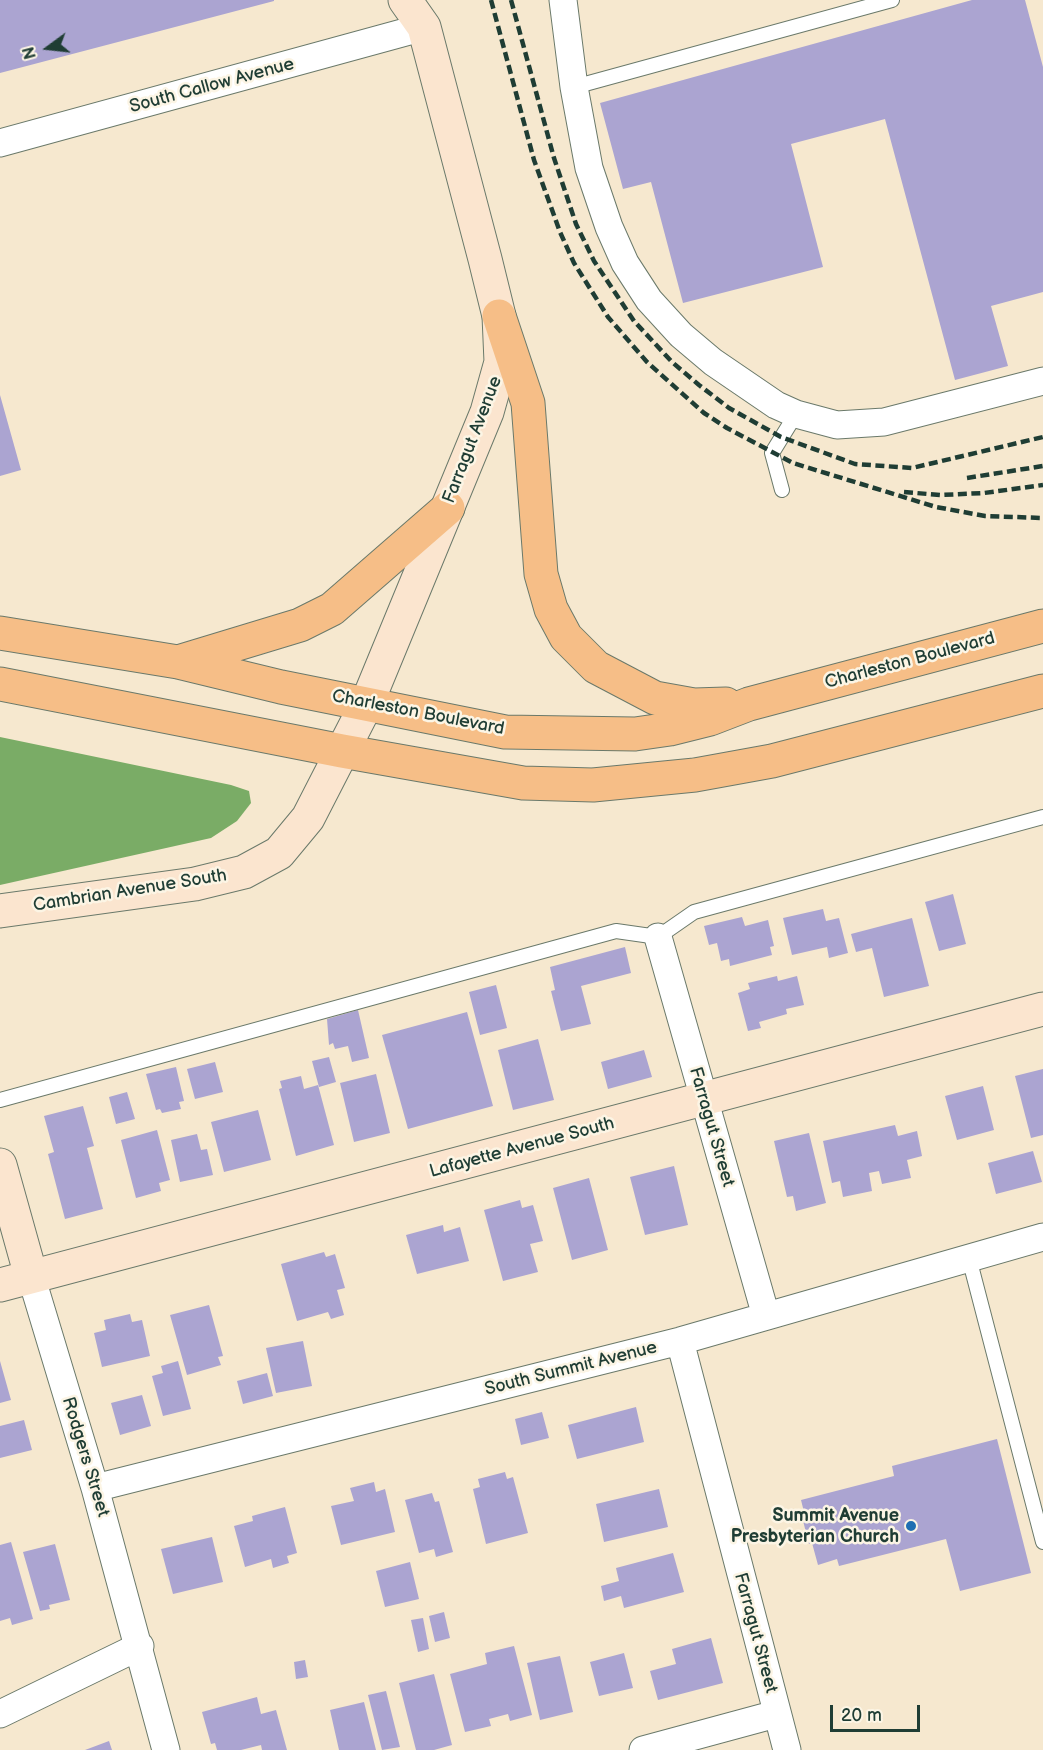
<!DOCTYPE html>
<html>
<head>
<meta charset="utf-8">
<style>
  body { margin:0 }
  #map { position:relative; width:1043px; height:1750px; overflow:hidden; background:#f6e8cf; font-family:"Balsamiq Sans",sans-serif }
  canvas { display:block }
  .north { position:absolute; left:18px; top:18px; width:60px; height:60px; -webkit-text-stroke:4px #fcf5e5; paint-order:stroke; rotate:255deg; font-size:16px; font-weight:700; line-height:24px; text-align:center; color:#1f3d34 }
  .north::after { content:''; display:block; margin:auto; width:21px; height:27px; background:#1f3d34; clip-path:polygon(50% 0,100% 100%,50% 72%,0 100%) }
  .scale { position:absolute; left:830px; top:1705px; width:90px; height:27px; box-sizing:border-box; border:3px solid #1f3d34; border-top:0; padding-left:8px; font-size:18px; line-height:21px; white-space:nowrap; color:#1f3d34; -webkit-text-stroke:4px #fcf5e5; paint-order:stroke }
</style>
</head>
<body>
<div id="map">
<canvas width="1043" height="1750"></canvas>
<div class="north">N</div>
<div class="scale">20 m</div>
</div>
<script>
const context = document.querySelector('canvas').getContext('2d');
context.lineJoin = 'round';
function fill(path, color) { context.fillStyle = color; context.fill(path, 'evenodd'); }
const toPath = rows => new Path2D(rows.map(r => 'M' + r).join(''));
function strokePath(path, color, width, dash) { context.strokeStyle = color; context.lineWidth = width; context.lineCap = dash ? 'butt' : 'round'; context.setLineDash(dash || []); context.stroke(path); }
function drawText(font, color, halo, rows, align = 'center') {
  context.font = font + ' "Balsamiq Sans",sans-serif'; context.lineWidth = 5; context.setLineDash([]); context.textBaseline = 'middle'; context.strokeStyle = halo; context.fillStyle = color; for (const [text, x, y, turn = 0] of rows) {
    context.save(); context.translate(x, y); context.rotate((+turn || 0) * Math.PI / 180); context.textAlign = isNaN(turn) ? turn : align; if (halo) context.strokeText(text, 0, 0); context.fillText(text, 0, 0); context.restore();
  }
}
fill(toPath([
  [0,737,231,785,249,791,251,803,237,821,211,838,0,885]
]), '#7aac66');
fill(toPath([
  [0,0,274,0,274,1,0,73],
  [972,0,1025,0,1043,67,1043,292,991,306,1008,366,955,380,885,119,791,144,823,267,683,303,651,182,623,189,600,103],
  [0,395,21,470,0,476],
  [953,894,966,944,939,951,925,902],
  [823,909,826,921,839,918,848,953,829,958,827,947,792,955,783,918],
  [742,917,745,926,768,920,774,946,770,947,772,955,730,966,729,959,721,961,717,943,709,945,704,926],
  [912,918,929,986,884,997,872,948,856,952,851,934],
  [625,947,631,973,581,986,591,1024,561,1031,551,991,555,990,550,967],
  [777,976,778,981,797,976,804,1005,786,1009,787,1014,759,1022,761,1028,748,1031,738,993,750,989,748,983],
  [496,985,507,1028,480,1035,469,992],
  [358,1010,369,1058,352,1062,348,1046,335,1049,333,1043,329,1045,327,1019],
  [467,1012,493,1106,408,1129,382,1035],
  [538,1039,554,1100,513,1110,498,1050],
  [644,1050,652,1077,608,1089,601,1062],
  [329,1057,336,1082,319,1087,312,1061],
  [215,1062,223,1092,195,1099,187,1069],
  [176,1067,184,1101,179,1102,181,1109,162,1113,160,1109,156,1110,146,1074],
  [1043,1069,1043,1135,1031,1138,1015,1076],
  [376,1074,390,1133,354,1142,340,1083],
  [301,1076,304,1089,318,1085,334,1145,296,1156,279,1089,282,1088,280,1081],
  [983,1086,994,1130,957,1140,945,1096],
  [127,1092,135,1119,116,1124,109,1097],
  [83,1106,94,1146,87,1148,103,1209,65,1219,48,1154,54,1152,44,1116],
  [258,1110,271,1160,224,1172,211,1122],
  [895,1125,898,1136,917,1131,922,1156,907,1160,911,1178,882,1184,879,1171,869,1173,872,1191,843,1197,840,1181,832,1183,823,1141],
  [157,1130,170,1180,159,1183,161,1191,136,1198,121,1140],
  [809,1133,826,1203,796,1211,793,1196,787,1197,774,1141],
  [197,1134,201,1150,207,1149,213,1175,180,1182,171,1140],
  [1033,1151,1042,1182,996,1194,988,1163],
  [674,1166,688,1225,645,1235,630,1177],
  [589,1178,608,1250,572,1260,553,1188],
  [520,1200,522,1208,533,1205,543,1241,530,1244,538,1272,503,1281,484,1210],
  [443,1225,444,1232,460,1227,469,1261,417,1274,406,1235],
  [324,1252,326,1257,335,1254,345,1288,337,1290,344,1315,331,1319,328,1312,297,1321,281,1264],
  [209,1305,223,1356,218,1357,221,1365,187,1375,170,1315],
  [130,1314,132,1322,142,1320,150,1356,102,1367,94,1333,106,1330,104,1320],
  [303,1341,312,1386,276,1393,266,1348],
  [0,1361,11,1400,0,1403],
  [178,1361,191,1409,163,1416,152,1376,163,1373,161,1366],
  [267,1373,273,1396,243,1404,237,1381],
  [142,1395,151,1426,120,1435,111,1403],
  [636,1407,644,1442,577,1459,568,1425],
  [542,1412,549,1438,521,1445,515,1419],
  [24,1420,32,1450,0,1458,0,1426],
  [997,1439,1031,1573,960,1591,946,1539,839,1566,837,1559,818,1565,812,1543,809,1544,801,1513,804,1512,801,1500,894,1476,892,1466],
  [505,1472,507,1479,513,1477,528,1533,486,1544,473,1489,480,1487,478,1479],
  [374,1482,376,1492,385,1489,395,1532,341,1545,331,1506,354,1501,350,1488],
  [659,1489,668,1527,604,1542,596,1504],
  [432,1493,435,1502,439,1501,453,1552,436,1557,434,1549,419,1553,405,1500],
  [285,1507,297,1553,287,1556,289,1563,273,1568,271,1559,245,1567,234,1526,253,1521,252,1516],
  [212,1537,223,1582,173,1594,161,1549],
  [11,1542,33,1619,12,1625,10,1618,0,1621,0,1545],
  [55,1544,70,1600,49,1605,50,1609,40,1611,23,1552],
  [673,1553,684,1592,624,1608,621,1596,604,1601,601,1586,619,1581,616,1568],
  [410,1562,419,1599,385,1607,376,1571],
  [444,1612,450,1638,435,1642,429,1616],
  [423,1618,429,1649,418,1652,411,1620],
  [711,1638,723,1683,658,1700,650,1671,676,1664,672,1649],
  [514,1646,532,1715,510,1721,508,1714,489,1719,491,1726,465,1732,450,1674,487,1664,485,1653],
  [624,1653,633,1688,599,1696,590,1662],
  [560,1656,573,1712,540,1720,527,1663],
  [305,1660,308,1677,296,1679,294,1662],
  [434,1674,452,1745,434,1750,416,1750,399,1683],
  [386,1691,400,1747,382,1750,368,1695],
  [257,1697,261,1714,276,1710,287,1750,262,1750,261,1745,241,1750,217,1750,215,1743,211,1744,202,1712],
  [364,1702,376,1750,339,1750,330,1710],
  [109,1741,112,1750,85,1750]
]), '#aba4d1');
const lane = toPath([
  [574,87,892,0],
  [782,490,772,453,796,414],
  [0,1100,616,931,658,937,694,912,1043,817],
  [969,1258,1043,1542]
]);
const street = toPath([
  [563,0,574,87,589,168,609,227,625,263,649,300,681,335,713,362,776,405,796,414,837,425,884,422,1043,381],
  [0,143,424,27],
  [658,937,766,1316],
  [31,1276,95,1488,166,1750],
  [680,1341,787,1750],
  [95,1488,680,1341,1043,1237],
  [0,1714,140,1646],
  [643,1750,776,1714]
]);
const secondary = toPath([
  [0,911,195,884,244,872,279,853,308,818,367,703,487,412,501,362,499,316,485,259,424,27,405,0],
  [0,1165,31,1276],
  [0,1285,1043,1009]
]);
const highway = toPath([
  [499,316,528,403,541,574,551,609,566,637,596,667,655,698,694,705,726,704],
  [0,633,178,662,281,687,505,732,635,734,670,729,710,719,749,704,1043,626],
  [178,662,300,625,332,609,448,508],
  [0,684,342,751,523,783,593,785,695,775,772,761,1043,691]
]);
strokePath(lane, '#6a796a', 16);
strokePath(street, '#6a796a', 29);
strokePath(secondary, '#6a796a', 35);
strokePath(highway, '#6a796a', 35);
strokePath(lane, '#fff', 14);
strokePath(street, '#fff', 27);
strokePath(secondary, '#fbe5cf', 33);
strokePath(highway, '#f6be87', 33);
strokePath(toPath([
  [491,0,534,160,560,232,574,263,608,317,647,362,704,413,727,428,793,463,936,507,985,516,1043,518],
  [511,0,554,158,576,224,594,261,634,321,672,362,699,385,729,408,781,437,855,464,912,468,1043,437],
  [967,478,1043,466],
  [904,492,940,495,984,493,1043,485]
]), '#1f3d34', 4.5, [9, 4.5]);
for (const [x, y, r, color] of [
  [911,1526,6,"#1f6fb2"]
]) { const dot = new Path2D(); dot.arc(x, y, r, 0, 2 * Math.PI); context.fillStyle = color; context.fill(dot); strokePath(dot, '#fcf5e5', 2); }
drawText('18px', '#1f3d34', '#fcf5e5', [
  ["South Callow Avenue",212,86,-15],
  ["Farragut Avenue",473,440,-69],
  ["Charleston Boulevard",910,661,-15],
  ["Charleston Boulevard",418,713,11],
  ["Cambrian Avenue South",130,891,-9],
  ["Farragut Street",711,1127,74],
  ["Lafayette Avenue South",522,1148,-15],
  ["South Summit Avenue",571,1369,-14],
  ["Rodgers Street",85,1457,73],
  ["Farragut Street",755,1633,75]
]);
drawText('bold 18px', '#1f3d34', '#fcf5e5', [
  ["Summit Avenue",899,1516],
  ["Presbyterian Church",899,1537]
], 'right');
</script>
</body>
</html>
